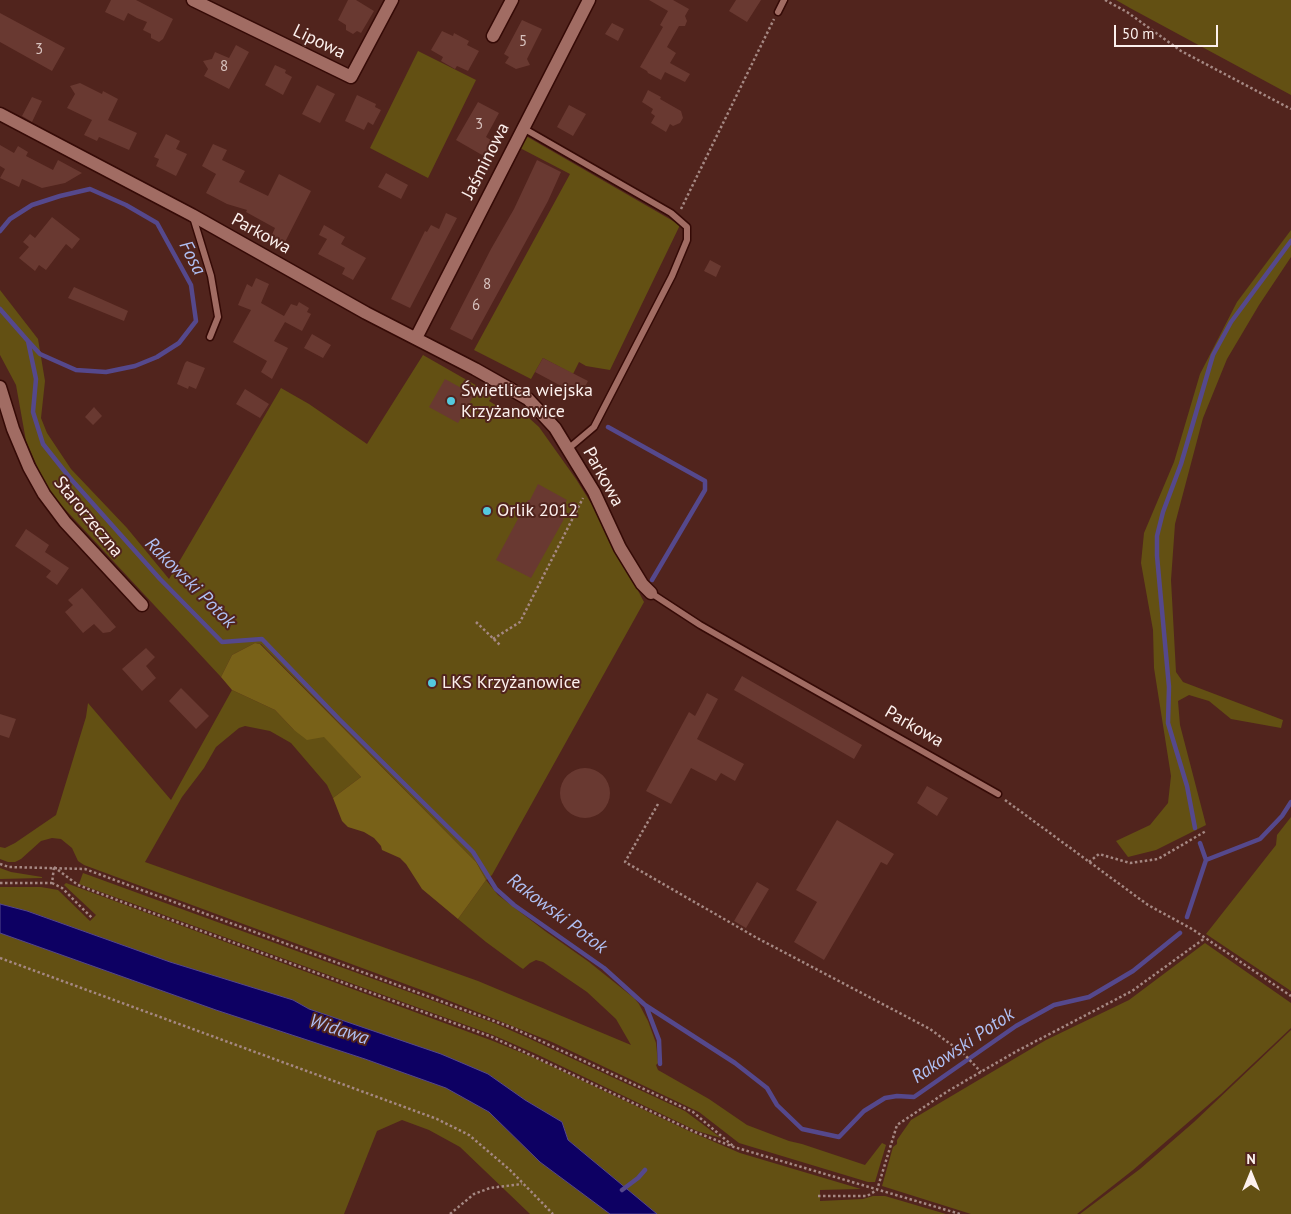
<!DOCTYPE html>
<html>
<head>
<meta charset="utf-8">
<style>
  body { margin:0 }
  #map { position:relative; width:1291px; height:1214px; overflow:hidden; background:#51241d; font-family:"PT Sans",sans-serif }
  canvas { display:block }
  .north { position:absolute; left:1226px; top:1149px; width:50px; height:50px; -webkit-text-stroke:4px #51241d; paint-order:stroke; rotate:0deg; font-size:14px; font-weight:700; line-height:20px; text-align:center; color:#fcf0ed }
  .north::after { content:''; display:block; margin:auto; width:18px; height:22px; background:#fcf0ed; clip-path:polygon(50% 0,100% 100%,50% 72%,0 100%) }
  .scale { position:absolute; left:1114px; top:25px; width:104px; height:22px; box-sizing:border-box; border:2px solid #fcf0ed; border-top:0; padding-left:6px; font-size:15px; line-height:18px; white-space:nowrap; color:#fcf0ed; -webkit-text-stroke:4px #51241d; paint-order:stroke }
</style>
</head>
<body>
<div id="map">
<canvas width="1291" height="1214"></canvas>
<div class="north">N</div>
<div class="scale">50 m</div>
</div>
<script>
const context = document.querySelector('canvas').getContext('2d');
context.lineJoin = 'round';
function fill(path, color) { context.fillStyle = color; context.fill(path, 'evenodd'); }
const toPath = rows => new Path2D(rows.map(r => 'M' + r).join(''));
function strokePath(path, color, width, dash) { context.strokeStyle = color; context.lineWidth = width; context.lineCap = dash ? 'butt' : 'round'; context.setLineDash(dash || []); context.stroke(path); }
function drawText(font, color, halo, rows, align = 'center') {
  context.font = font + ' "PT Sans",sans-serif'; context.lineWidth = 4; context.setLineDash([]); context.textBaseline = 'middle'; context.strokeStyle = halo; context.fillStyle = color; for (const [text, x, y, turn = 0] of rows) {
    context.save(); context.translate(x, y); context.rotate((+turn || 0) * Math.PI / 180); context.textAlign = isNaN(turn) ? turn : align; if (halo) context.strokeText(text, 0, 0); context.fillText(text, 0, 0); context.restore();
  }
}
fill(toPath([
  [1116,0,1291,0,1291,95,1130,8],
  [418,51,476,80,428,178,370,148],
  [526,136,680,225,610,370,586,366,579,362,573,374,543,358,531,379,474,350,570,174,520,148],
  [1291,230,1291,257,1259,305,1227,359,1203,418,1175,524,1171,580,1176,672,1183,682,1283,720,1281,728,1231,719,1209,701,1189,695,1178,701,1180,725,1206,825,1156,850,1128,857,1116,841,1150,825,1168,803,1171,776,1154,668,1153,630,1141,563,1144,533,1174,462,1200,374,1237,302],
  [0,290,38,339,45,381,41,418,47,433,71,469,127,528,169,579,281,388,309,404,367,444,423,355,493,395,489,401,513,416,520,410,539,427,576,479,599,516,644,602,492,875,486,880,498,895,545,931,589,962,634,998,639,1004,648,1021,656,1043,658,1063,656,1065,658,1070,709,1099,747,1125,789,1141,802,1144,865,1165,882,1143,886,1145,875,1182,868,1182,739,1143,699,1112,552,1042,435,995,84,865,78,861,72,848,61,839,52,838,41,841,21,859,15,862,8,862,0,859,0,847,5,848,15,843,56,815,86,717,88,703,171,800,232,690,275,710,294,730,324,736,361,777,333,798,327,785,291,743,270,731,245,726,239,728,216,747,204,768,182,797,145,862,478,981,631,1045,616,1019,587,992,543,962,536,960,530,963,523,969,520,967,486,942,458,919,486,880,476,862,261,644,255,643,232,655,221,677,48,491,26,441,16,385,0,355],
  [1291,817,1291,991,1206,934,1276,845,1277,835],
  [0,868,11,872,42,877,42,878,0,879],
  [83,873,494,1023,528,1038,685,1111,721,1138,697,1131,534,1053,493,1035,79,884],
  [66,883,493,1041,532,1057,689,1131,740,1153,861,1189,820,1190,820,1201,863,1199,873,1196,885,1196,946,1214,657,1214,568,1140,562,1122,525,1100,488,1074,309,1009,293,1000,170,962,28,911,0,904,0,887,41,887,58,890,90,921,96,915,64,885],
  [0,933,216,1010,365,1059,446,1088,489,1112,540,1162,610,1214,530,1214,460,1147,429,1130,402,1120,377,1131,344,1214,0,1214],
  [1205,943,1291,1003,1291,1028,1221,1094,1133,1170,1077,1214,971,1214,882,1186,893,1147,897,1144,897,1140,911,1120,1046,1040,1129,1000],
  [1291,1030,1291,1214,1080,1214,1140,1169,1194,1122]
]), '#635013');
fill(toPath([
  [255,643,260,644,476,862,486,880,458,919,422,889,406,864,400,858,382,850,381,846,374,838,364,832,348,827,342,821,333,798,361,777,324,737,307,740,294,730,275,710,232,690,221,677,232,655]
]), '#786118');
const water = toPath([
  [0,904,27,911,170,962,293,1000,309,1009,441,1054,488,1074,525,1100,562,1122,568,1140,657,1214,610,1214,540,1162,489,1112,446,1088,365,1059,216,1010,0,933,0,904]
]);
fill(water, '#0d0063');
strokePath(water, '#55488c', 1);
strokePath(toPath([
  [0,231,10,219,32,205,60,196,90,189,126,205,157,223,191,285,196,321,179,343,157,357,135,366,106,372,76,370,40,354,29,342],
  [0,309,28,341,36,379,33,412,43,444,70,478,160,579,222,642,262,639,339,719,473,852,496,889,514,905,604,968,645,1005,735,1063,767,1088,777,1105,802,1129,839,1137,864,1111,885,1098,897,1096,914,1097,1016,1026,1054,1005,1089,997,1133,971,1180,933],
  [608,427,705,481,705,490,652,580],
  [1195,828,1187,786,1168,723,1169,687,1157,556,1157,536,1163,512,1181,464,1213,355,1231,322,1291,241],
  [1200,843,1206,860],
  [1187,917,1206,860,1260,839,1282,816,1291,802],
  [646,1006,659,1040,660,1064],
  [622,1190,638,1178,645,1170]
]), '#55488c', 4.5);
fill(toPath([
  [111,0,136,0,173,19,163,39,159,42,151,38,151,34,143,30,147,22,137,18,128,13,124,21,105,12],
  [348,0,356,0,374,11,361,33,357,31,353,34,346,30,346,25,338,20],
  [649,0,673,0,689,9,685,16,687,21,685,26,679,26,667,47,676,53,670,63,690,74,685,82,665,72,661,80,648,73,647,71,640,67,663,27,660,25,668,11],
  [736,0,761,0,747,22,729,11],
  [0,13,65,48,52,71,0,42],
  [522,20,542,29,527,59,530,65,516,69,505,63,509,57,504,54],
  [612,23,624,29,618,41,605,34],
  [442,31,453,36,454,33,469,41,467,45,479,51,468,71,457,66,455,69,441,61,443,57,431,50],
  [236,45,249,52,229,89,204,76,208,69,203,61,212,59,215,52,229,58],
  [275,65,286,70,285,73,292,77,283,95,265,85],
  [80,83,102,94,103,91,118,99,108,120,137,133,129,150,99,137,97,141,84,135,92,120,67,108,75,94,70,86],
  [317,85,335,94,320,123,302,114],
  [648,90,661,97,660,99,681,111,683,118,680,123,673,126,670,124,666,132,651,123,655,116,651,113,653,109,642,102],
  [357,95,376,104,375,107,381,110,373,125,368,122,364,130,345,121],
  [32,97,42,101,32,122,22,116],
  [478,102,499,113,486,137,497,144,489,159,456,140],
  [569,105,586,114,573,136,557,127],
  [166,134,180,141,176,149,187,154,176,176,156,166,159,159,154,157],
  [213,144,227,150,222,160,245,171,239,182,268,196,279,174,311,191,283,246,270,239,275,228,246,212,247,210,227,204,206,193,216,174,202,166],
  [0,145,14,153,18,146,28,152,26,156,53,170,58,160,82,173,65,183,42,188,22,179,19,187,0,178,5,169,0,166],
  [537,160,561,172,548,201,472,340,450,329,491,249,514,209],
  [386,173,408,185,401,199,378,187],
  [446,213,457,218,410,308,391,299,425,231,427,232,431,225,439,229],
  [52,217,80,239,72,249,66,244,46,270,39,265,35,271,19,258,29,247,23,242,30,234,35,238],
  [324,225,345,237,341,244,366,258,353,280,342,274,345,268,318,254,327,239,319,235],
  [710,260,721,266,716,277,704,271],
  [256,278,269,284,261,303,284,316,291,304,297,306,299,302,309,308,307,312,311,314,302,331,285,322,274,341,288,348,272,379,261,372,267,361,233,342,251,310,238,305,247,284,252,287],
  [74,287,128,311,124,321,68,298],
  [312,334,331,345,323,358,304,348],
  [543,358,588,381,580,396,535,372],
  [187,361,205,368,196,389,189,386,188,389,177,384,185,363],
  [445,379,474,395,458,423,429,407],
  [245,389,269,404,260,418,236,404],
  [94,407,102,416,93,425,85,417],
  [538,484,567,500,558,516,564,519,531,578,496,560,528,500,530,500],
  [26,529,49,545,45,552,69,568,57,585,46,577,51,571,15,546],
  [82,588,116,627,110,632,103,633,94,624,83,633,65,612,73,605,68,600],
  [146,648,155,657,146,666,156,678,142,691,122,669],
  [742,676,862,745,854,759,734,690],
  [181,688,209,716,196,729,169,701],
  [707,693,718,699,697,739,744,764,735,781,721,773,716,781,691,768,671,804,646,791,689,712,695,716],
  [0,714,16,719,9,738,0,735],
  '560 793a25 25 0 1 1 50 0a25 25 0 1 1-50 0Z',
  [927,786,948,798,937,816,917,803],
  [837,820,894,854,887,865,881,862,824,960,794,942,817,902,796,890],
  [757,882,769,889,746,928,734,921]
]), '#693931');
const lane = toPath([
  [778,12,784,0],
  [523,128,671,213,687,227,687,240,672,276,594,427,568,449],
  [193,217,211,276,218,317,210,337],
  [651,593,700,625,749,653,998,794]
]);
const street = toPath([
  [193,0,351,77,392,0],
  [493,36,512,0],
  [0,114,192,215,366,313,475,369,528,399,555,428,594,492,620,548,642,584,651,593],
  [416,338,589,0],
  [0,387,13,429,29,467,44,494,65,522,142,605]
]);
strokePath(lane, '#350a06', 9);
strokePath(street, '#350a06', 15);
strokePath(toPath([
  [1105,0,1127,12,1181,51,1291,109],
  [681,209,774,19],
  [476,622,500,645],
  [493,639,520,622,583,498],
  [1005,800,1148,905,1192,929,1291,996],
  [658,804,625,862,757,938,930,1029,964,1054,981,1072],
  [1089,862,1099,854,1130,863,1158,859,1206,831],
  [0,864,9,867,85,869,513,1028,693,1112,733,1146],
  [54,867,78,885,125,903,492,1037,695,1132,734,1147,960,1214],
  [0,883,52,883,54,867],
  [52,883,62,888,92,918],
  [0,958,437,1119,469,1135,510,1170,553,1214],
  [818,1196,867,1196,877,1190,897,1125,948,1091,1017,1051,1132,991,1205,938],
  [450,1214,474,1194,490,1188,522,1184]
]), '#a58883', 2.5, [2.5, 2.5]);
strokePath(lane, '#a16c63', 6);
strokePath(street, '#a16c63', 12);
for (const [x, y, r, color] of [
  [451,401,5,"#54cade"],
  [487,511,5,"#54cade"],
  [432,683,5,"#54cade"]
]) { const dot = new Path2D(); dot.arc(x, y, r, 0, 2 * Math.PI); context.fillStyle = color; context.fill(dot); strokePath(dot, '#51241d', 2); }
drawText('15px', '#d7c2be', null, [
  ["5",523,42],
  ["3",39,50],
  ["8",224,67],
  ["3",479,125],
  ["8",487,285],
  ["6",476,306]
]);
drawText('18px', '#fcf0ed', '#51241d', [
  ["Lipowa",319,42,26],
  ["Jaśminowa",486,161,-63],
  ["Parkowa",261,234,29],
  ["Parkowa",603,477,61],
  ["Starorzeczna",88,517,51],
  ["Parkowa",914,727,30]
]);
drawText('18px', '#fcf0ed', '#51241d', [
  ["Świetlica wiejska",461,391],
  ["Krzyżanowice",461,412],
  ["Orlik 2012",497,511],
  ["LKS Krzyżanowice",442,683]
], 'left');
drawText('italic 19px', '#afbff2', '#51241d', [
  ["Fosa",192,258,63],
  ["Rakowski Potok",190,583,45],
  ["Rakowski Potok",557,914,37],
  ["Widawa",339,1030,18],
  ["Rakowski Potok",963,1046,-34]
]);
</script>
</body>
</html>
